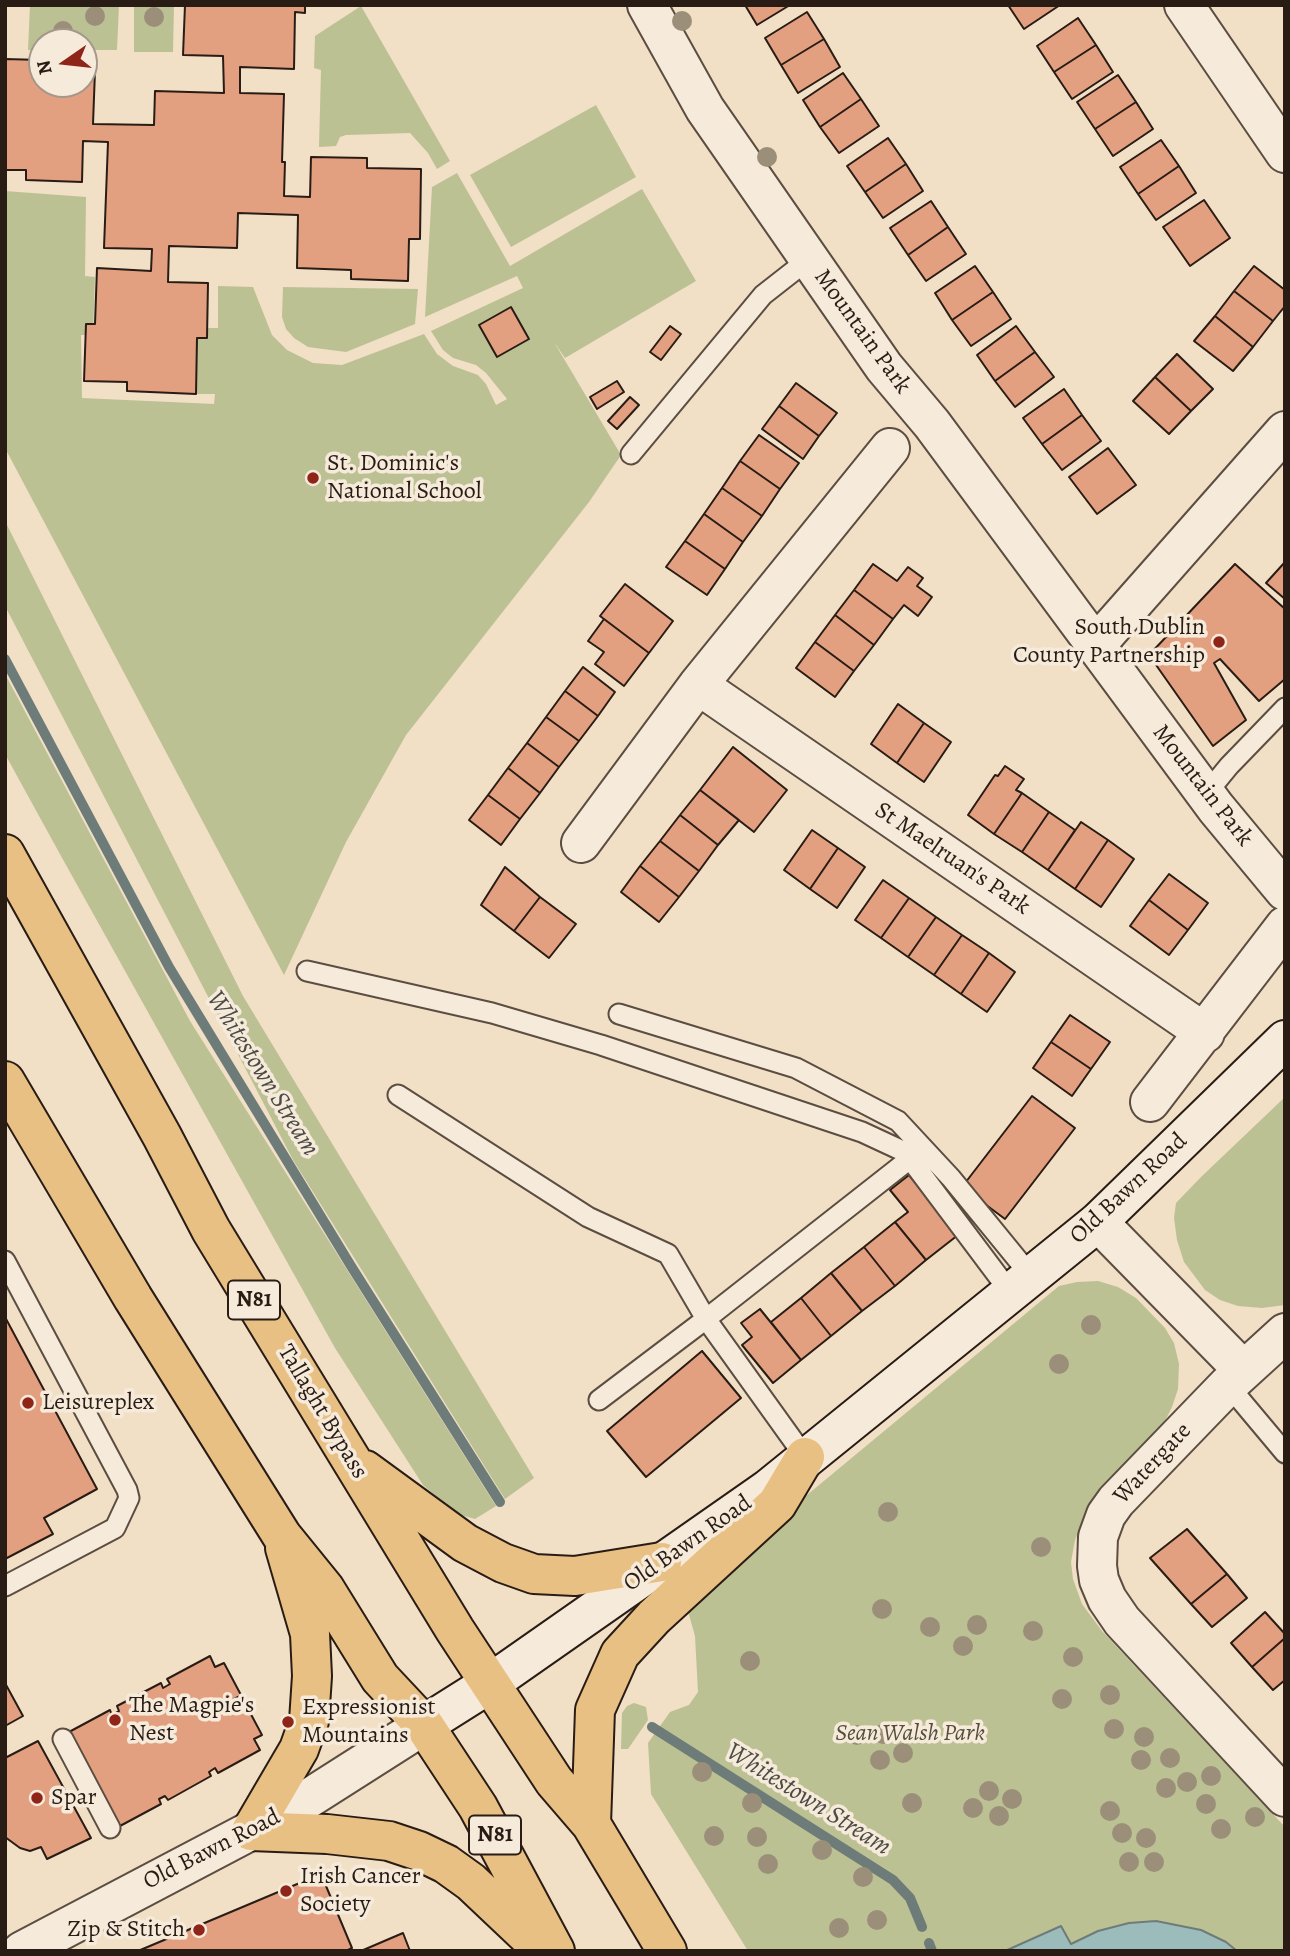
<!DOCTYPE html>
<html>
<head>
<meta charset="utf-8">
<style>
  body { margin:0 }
  #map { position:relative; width:1290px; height:1956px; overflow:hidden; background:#f1dfc6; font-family:Alegreya,serif }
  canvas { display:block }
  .frame { position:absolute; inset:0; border:7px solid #291c15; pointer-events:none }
  .north { position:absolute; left:28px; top:28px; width:70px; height:70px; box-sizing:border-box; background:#f6eada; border:2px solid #a4988b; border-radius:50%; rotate:256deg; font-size:19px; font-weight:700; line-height:28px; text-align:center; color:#291c15 }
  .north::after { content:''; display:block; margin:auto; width:24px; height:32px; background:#8f2418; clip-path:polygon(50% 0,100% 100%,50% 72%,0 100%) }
</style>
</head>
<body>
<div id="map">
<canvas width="1290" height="1956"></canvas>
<div class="frame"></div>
<div class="north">N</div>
</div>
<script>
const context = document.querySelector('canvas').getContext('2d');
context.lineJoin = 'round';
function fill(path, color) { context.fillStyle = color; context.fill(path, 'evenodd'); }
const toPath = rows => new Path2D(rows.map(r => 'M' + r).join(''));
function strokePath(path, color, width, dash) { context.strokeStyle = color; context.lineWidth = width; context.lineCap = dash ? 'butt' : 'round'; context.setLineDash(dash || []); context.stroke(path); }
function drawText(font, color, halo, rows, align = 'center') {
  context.font = font + ' Alegreya,serif'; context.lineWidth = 7; context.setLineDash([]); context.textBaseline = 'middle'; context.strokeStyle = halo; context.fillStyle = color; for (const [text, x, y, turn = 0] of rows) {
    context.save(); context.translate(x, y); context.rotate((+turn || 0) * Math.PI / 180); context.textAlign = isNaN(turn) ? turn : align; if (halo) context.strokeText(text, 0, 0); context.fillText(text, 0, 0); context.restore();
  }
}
fill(toPath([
  [30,5,119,5,117,50,84,50,84,42,42,42,42,50,28,50],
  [134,5,174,5,173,52,134,52],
  [361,6,450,161,437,169,428,153,410,133,346,135,340,137,336,146,319,147,321,70,314,68,315,36],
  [596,105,636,177,511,247,470,175],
  [457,173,510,266,642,189,696,281,565,358,554,342,621,455,589,502,406,735,346,842,284,975,5,448,5,191,86,197,85,276,95,277,93,335,81,335,82,398,214,404,215,394,196,394,197,338,206,338,207,328,218,328,218,286,253,287,272,335,287,350,313,363,342,365,424,334,437,354,453,366,478,375,486,384,496,405,507,399,486,373,476,365,453,358,443,350,431,331,523,288,517,276,425,317,432,187],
  [511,308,529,339,497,357],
  [283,287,418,289,415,324,346,352,308,347,294,338,286,329,282,317],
  [5,521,243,996,534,1478,505,1499,293,1160,5,606],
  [5,674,190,1021,496,1506,475,1519,457,1514,423,1485,335,1348,61,856,5,754],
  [1285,1097,1285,1305,1262,1308,1238,1306,1220,1300,1205,1290,1184,1262,1177,1240,1174,1218,1176,1203,1201,1177],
  [1098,1281,1118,1287,1136,1298,1165,1328,1174,1343,1179,1364,1178,1389,1172,1407,1161,1429,1086,1515,1075,1540,1071,1562,1073,1579,1082,1604,1102,1631,1285,1827,1285,1951,748,1951,651,1794,648,1743,670,1712,689,1705,698,1692,695,1636,684,1597,1059,1286,1077,1282],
  [634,1703,646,1707,648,1720,628,1749,621,1749,622,1713,627,1706]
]), '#bcc194');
const water = toPath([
  [1156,1921,1201,1930,1226,1942,1237,1951,1005,1951,1061,1926,1071,1944,1098,1931,1129,1923,1156,1921]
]);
fill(water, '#9cbcbb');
strokePath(water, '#6e7c79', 2);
strokePath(toPath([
  [5,659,169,967,351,1266,500,1502],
  [652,1727,893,1880,910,1898,922,1927],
  [929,1943,932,1951]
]), '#6e7c79', 10);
const building = toPath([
  [185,5,305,5,305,13,295,12,294,69,240,67,240,93,284,94,282,162,285,162,284,196,310,197,311,157,367,158,367,168,421,169,420,239,409,239,408,281,351,279,351,270,297,268,298,215,238,213,237,248,169,246,168,282,208,283,207,338,197,338,196,394,127,391,127,382,84,381,86,324,95,324,97,268,151,271,152,249,104,248,108,142,83,141,82,182,26,180,26,170,5,170,5,59,41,60,42,84,84,84,84,71,95,71,93,124,154,125,155,91,224,93,223,56,183,55,185,5],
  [745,5,790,5,757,25,745,5],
  [1008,5,1060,5,1024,29,1008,5],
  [807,12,824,39,781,65,765,38,807,12],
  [1078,18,1096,45,1054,72,1037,46,1078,18],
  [824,39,840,67,798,93,781,65,824,39],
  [1096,45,1113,72,1072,99,1054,72,1096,45],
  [843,73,861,99,820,127,803,100,843,73],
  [1118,75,1136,102,1095,129,1077,102,1118,75],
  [861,99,879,126,839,153,820,127,861,99],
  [1136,102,1153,129,1113,156,1095,129,1136,102],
  [888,138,906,164,865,192,847,166,888,138],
  [1161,140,1179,166,1138,194,1120,167,1161,140],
  [906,164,923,191,883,218,865,192,906,164],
  [1179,166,1196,193,1156,220,1138,194,1179,166],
  [1204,200,1230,238,1190,266,1163,227,1204,200],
  [931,201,948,227,908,255,890,228,931,201],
  [948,227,966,254,926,281,908,255,948,227],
  [975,266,993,292,952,320,935,293,975,266],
  [1254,266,1285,290,1285,306,1273,321,1234,291,1254,266],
  [1234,291,1273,321,1253,347,1215,316,1234,291],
  [993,292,1011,319,971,346,952,320,993,292],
  [511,307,529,339,497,357,479,325,511,307],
  [1215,316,1253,347,1233,371,1194,341,1215,316],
  [670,326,681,334,661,360,650,352,670,326],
  [1016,326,1035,352,995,381,977,355,1016,326],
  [1035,352,1054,377,1015,407,995,381,1035,352],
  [1177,354,1213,389,1191,411,1155,377,1177,354],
  [1155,377,1191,411,1169,434,1133,401,1155,377],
  [617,381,624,392,597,409,590,397,617,381],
  [796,383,837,413,819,436,779,406,796,383],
  [1064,389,1082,415,1042,444,1023,418,1064,389],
  [630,397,639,405,617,429,608,421,630,397],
  [779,406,819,436,803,459,762,429,779,406],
  [1082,415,1101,441,1062,470,1042,444,1082,415],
  [759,435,799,463,780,489,740,461,759,435],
  [1108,448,1136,485,1097,514,1069,477,1108,448],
  [740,461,780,489,762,516,722,488,740,461],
  [722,488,762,516,743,542,704,514,722,488],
  [704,514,743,542,725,569,685,541,704,514],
  [685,541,725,569,707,595,666,567,685,541],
  [1285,562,1285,599,1266,583,1285,562],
  [873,564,897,581,908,567,923,578,917,586,932,597,918,616,904,605,893,619,854,590,873,564],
  [1235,564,1285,609,1285,679,1259,701,1220,659,1214,663,1246,720,1213,746,1149,655,1235,564],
  [625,584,673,621,649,653,600,616,625,584],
  [854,590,893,619,874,645,835,615,854,590],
  [835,615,874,645,854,671,815,642,835,615],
  [604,619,649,653,624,686,595,664,604,652,588,641,604,619],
  [815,642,854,671,835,697,796,668,815,642],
  [583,667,615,692,598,716,565,691,583,667],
  [565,691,598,716,579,741,546,717,565,691],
  [898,704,924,723,897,763,871,744,898,704],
  [546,717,579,741,559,767,527,743,546,717],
  [924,723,951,742,924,782,897,763,924,723],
  [527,743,559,767,540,793,508,768,527,743],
  [733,747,787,790,754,832,700,790,733,747],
  [1005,766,1024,779,1016,790,1022,793,994,834,968,815,995,775,998,776,1005,766],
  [508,768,540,793,520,819,488,795,508,768],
  [700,790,739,820,718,845,680,815,700,790],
  [1022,793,1049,812,1022,852,994,834,1022,793],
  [488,795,520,819,501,845,469,820,488,795],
  [1049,812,1075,830,1048,870,1022,852,1049,812],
  [680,815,718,845,699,871,660,841,680,815],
  [1081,822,1108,840,1075,889,1048,870,1081,822],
  [812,830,838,848,810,889,784,870,812,830],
  [1108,840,1134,859,1101,907,1075,889,1108,840],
  [660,841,699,871,679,897,640,866,660,841],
  [838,848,865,867,837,908,810,889,838,848],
  [640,866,679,897,659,922,621,892,640,866],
  [505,867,540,897,514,931,481,905,505,867],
  [1169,874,1208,903,1188,930,1149,900,1169,874],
  [883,880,909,898,881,938,855,920,883,880],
  [540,897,576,924,549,958,514,931,540,897],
  [909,898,936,917,908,957,881,938,909,898],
  [1149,900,1188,930,1169,955,1130,926,1149,900],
  [936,917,962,935,934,975,908,957,936,917],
  [962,935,989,953,961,994,934,975,962,935],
  [989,953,1015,972,987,1012,961,994,989,953],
  [1070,1015,1110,1042,1091,1069,1051,1042,1070,1015],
  [1051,1042,1091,1069,1072,1096,1033,1068,1051,1042],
  [1032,1096,1075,1128,1005,1219,962,1187,1032,1096],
  [909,1175,958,1235,926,1260,895,1222,908,1212,890,1190,909,1175],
  [895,1222,926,1260,895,1286,864,1247,895,1222],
  [864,1247,895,1286,862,1311,831,1273,864,1247],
  [831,1273,862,1311,831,1336,801,1298,831,1273],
  [801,1298,831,1336,801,1360,771,1322,801,1298],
  [760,1309,801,1360,773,1383,742,1345,752,1337,741,1323,760,1309],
  [5,1317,97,1489,44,1518,53,1534,5,1559,5,1317],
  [702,1351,741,1398,646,1477,607,1431,702,1351],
  [1187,1529,1227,1574,1191,1604,1150,1558,1187,1529],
  [1227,1574,1247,1598,1212,1627,1191,1604,1227,1574],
  [1265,1612,1285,1634,1285,1638,1252,1667,1231,1643,1265,1612],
  [1285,1638,1285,1680,1273,1690,1252,1667,1285,1638],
  [210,1656,215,1667,224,1663,241,1695,234,1699,239,1709,246,1705,262,1735,254,1739,260,1750,218,1773,215,1768,209,1772,211,1776,168,1800,165,1796,159,1799,161,1804,120,1826,69,1732,110,1710,112,1715,119,1711,117,1706,161,1683,163,1688,170,1684,167,1679,210,1656],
  [5,1683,23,1716,5,1726,5,1683],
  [38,1741,91,1838,47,1859,41,1847,30,1851,20,1848,5,1837,5,1758,38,1741],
  [321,1874,352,1948,346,1951,138,1951,321,1874],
  [403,1933,410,1951,361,1951,403,1933]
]);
fill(building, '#e3a081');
strokePath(building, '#291c15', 2);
const service = toPath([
  [631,454,763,295,809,259],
  [1206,794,1229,766,1285,708],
  [307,971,492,1013,601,1045,862,1132,905,1152,1010,1292],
  [619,1014,796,1068,898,1121,951,1178,1031,1276],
  [398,1095,588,1217,668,1254,706,1319,599,1400],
  [5,1261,127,1490,129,1498,115,1528,5,1586],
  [1228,1385,1285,1453],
  [805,1457,706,1319,911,1158],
  [63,1739,110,1828]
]);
const minor = toPath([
  [647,5,705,109,884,367,932,424,1216,808,1285,891],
  [1184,5,1285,153],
  [1095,646,1285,431],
  [698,685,1205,1033],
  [581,843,698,685,890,448],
  [1150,1102,1285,926],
  [1098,1222,1243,1370],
  [1285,1333,1228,1385,1116,1501,1106,1515,1098,1537,1097,1566,1099,1580,1107,1599,1122,1621,1285,1797]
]);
const tertiary = toPath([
  [22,1951,292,1809,424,1725]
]);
const secondary = toPath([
  [424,1725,489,1684,768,1489,1098,1222,1285,1040]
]);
const primary = toPath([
  [5,854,162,1136,211,1230,455,1630,554,1781,591,1824,667,1951],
  [5,1081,133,1298,282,1536,325,1589,380,1678,424,1725,478,1807,555,1951],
  [365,1470,465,1543,503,1563,534,1574,575,1576,662,1562],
  [285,1548,310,1634,312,1676,309,1721,299,1749,251,1831,327,1834,389,1841,419,1851,446,1864,471,1882,544,1951],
  [591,1824,595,1710,620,1654,654,1617,777,1504,805,1457]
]);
strokePath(service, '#5b4d41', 23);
strokePath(minor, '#5b4d41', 42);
strokePath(tertiary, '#5b4d41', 42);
strokePath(secondary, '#291c15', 42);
strokePath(primary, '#291c15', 42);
strokePath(service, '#f6eada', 19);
strokePath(minor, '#f6eada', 38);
strokePath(tertiary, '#f6eada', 38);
strokePath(secondary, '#f6eada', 38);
strokePath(primary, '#e8c083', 38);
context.fillStyle = '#9b8f7a';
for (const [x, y] of [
  [95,16],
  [154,17],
  [682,21],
  [63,31],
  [767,157],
  [1091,1325],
  [1059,1364],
  [888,1512],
  [1041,1547],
  [882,1609],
  [977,1625],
  [930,1627],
  [1033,1631],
  [963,1646],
  [1073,1657],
  [750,1661],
  [1110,1695],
  [1062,1699],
  [1114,1729],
  [883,1734],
  [857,1735],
  [1144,1737],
  [903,1753],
  [1170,1758],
  [880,1760],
  [1141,1760],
  [702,1772],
  [1211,1776],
  [1187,1782],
  [1166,1788],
  [989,1791],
  [1012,1799],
  [752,1803],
  [912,1803],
  [1206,1804],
  [973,1808],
  [1110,1811],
  [999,1816],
  [1255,1817],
  [1221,1829],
  [1122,1833],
  [714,1836],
  [757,1837],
  [1146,1838],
  [822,1850],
  [1129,1862],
  [1154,1862],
  [768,1864],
  [863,1877],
  [877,1920],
  [839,1928]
]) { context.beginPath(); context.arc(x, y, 10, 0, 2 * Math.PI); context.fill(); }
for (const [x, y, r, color] of [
  [313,478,7,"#8f2418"],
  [1219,642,7,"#8f2418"],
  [28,1403,7,"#8f2418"],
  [115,1720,7,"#8f2418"],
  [288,1722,7,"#8f2418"],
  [37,1798,7,"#8f2418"],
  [286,1891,7,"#8f2418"],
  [199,1930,7,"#8f2418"]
]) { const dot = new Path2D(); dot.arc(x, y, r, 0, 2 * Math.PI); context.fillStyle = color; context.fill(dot); strokePath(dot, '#f6eada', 2.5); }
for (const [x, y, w] of [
  [254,1300,52],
  [495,1835,52]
]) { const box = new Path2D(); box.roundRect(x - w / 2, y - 19.5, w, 39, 5); context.fillStyle = '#f6eada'; context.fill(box); strokePath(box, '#291c15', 2); }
drawText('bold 23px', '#291c15', null, [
  ["N81",254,1300],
  ["N81",495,1835]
]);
drawText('24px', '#291c15', '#f6eada', [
  ["Mountain Park",862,332,54],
  ["Mountain Park",1202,786,52],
  ["St Maelruan's Park",952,859,34],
  ["Old Bawn Road",1129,1189,-43],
  ["Tallaght Bypass",322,1412,59],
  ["Watergate",1153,1464,-47],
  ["Old Bawn Road",688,1544,-35],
  ["Old Bawn Road",212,1850,-27]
]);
drawText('24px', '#291c15', '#f6eada', [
  ["St. Dominic's",327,464],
  ["National School",327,492],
  ["South Dublin",1205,628,"right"],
  ["County Partnership",1205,656,"right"],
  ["Leisureplex",42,1403],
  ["The Magpie's",129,1706],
  ["Nest",129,1734],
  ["Expressionist",302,1708],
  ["Mountains",302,1736],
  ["Spar",51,1798],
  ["Irish Cancer",300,1877],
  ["Society",300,1905],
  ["Zip & Stitch",185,1930,"right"]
], 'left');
drawText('italic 24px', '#554e3b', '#f6eada', [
  ["Sean Walsh Park",910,1734]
]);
drawText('italic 26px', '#4c4c47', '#f6eada', [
  ["Whitestown Stream",262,1074,58],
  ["Whitestown Stream",808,1800,32]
]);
</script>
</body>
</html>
